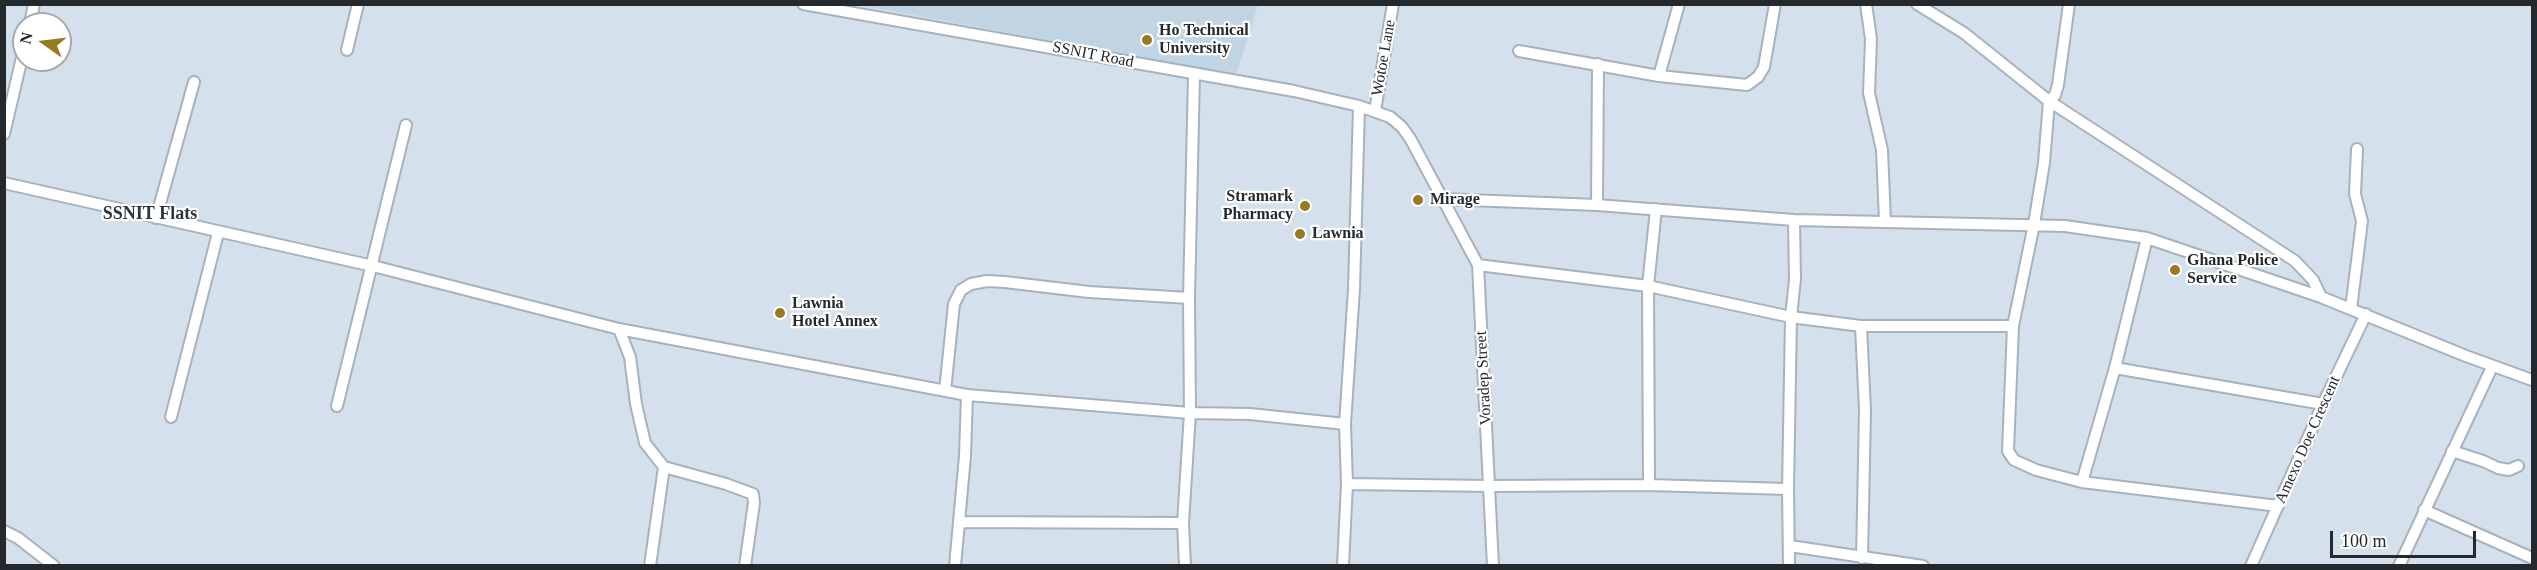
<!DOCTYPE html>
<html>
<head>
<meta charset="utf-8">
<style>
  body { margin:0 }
  #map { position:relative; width:2537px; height:570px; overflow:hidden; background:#d4e1ec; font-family:"Times New Roman",serif }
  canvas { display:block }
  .frame { position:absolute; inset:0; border:6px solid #24292d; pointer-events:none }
  .north { position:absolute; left:12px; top:12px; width:60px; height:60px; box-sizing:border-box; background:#fff; border:2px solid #a7a9ab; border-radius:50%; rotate:284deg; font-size:16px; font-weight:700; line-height:24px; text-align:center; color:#24292d }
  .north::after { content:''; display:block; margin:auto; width:21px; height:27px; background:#997a23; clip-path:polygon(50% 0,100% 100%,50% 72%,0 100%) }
  .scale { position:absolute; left:2330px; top:531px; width:146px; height:27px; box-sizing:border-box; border:3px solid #24292d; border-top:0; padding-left:8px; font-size:18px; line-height:21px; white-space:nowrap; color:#24292d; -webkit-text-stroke:4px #fff; paint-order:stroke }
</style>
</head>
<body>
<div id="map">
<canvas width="2537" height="570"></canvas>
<div class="frame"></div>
<div class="north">N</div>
<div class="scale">100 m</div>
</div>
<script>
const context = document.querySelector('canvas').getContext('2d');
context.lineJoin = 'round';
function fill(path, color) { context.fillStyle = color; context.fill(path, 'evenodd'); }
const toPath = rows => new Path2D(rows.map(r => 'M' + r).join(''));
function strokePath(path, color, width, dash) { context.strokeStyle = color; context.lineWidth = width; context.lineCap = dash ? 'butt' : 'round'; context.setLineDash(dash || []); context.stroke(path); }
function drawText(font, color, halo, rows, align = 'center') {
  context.font = font + ' "Times New Roman",serif'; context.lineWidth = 4.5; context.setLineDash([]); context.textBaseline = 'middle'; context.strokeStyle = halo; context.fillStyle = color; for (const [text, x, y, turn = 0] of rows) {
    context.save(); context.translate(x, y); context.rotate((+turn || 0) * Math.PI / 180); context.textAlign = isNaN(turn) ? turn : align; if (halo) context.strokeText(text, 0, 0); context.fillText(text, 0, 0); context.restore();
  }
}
fill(toPath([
  [859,5,1258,5,1236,75]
]), '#c1d4e3');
const minor = toPath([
  [803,4,1294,91,1359,106,1390,117,1402,127,1411,140,1478,265,1493,566],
  [1866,4,1871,39,1869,93,1882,150,1885,222],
  [1917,4,1964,33,2049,101,2295,261,2313,280,2321,297],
  [2069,4,2058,85,2055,95,2049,101,2044,163,2034,224,2013,326,2008,451,2014,460,2036,470,2082,482,2278,506],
  [30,24,34,4],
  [347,50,358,4],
  [1519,51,1659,76,1747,85,1758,77,1764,67,1775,4],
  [1659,76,1679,4],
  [1375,111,1393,4],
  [4,134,24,49],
  [4,183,373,266,619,329,967,395,1190,413,1250,414,1345,424],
  [1443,199,1597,205,1794,220,2065,226,2147,238,2321,297,2466,356,2532,380],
  [1597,205,1598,64],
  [156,218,194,82],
  [1478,265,1648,286,1791,317,1861,326,2013,326],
  [2351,309,2362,221,2355,194,2357,149],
  [1861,326,1865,411,1862,558],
  [619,329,630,357,636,404,645,443,664,467,726,484,753,494,754,503,745,566],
  [2115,368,2323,404],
  [945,391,954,304,961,290,971,284,987,281,1005,282,1089,292,1189,298],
  [337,406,406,125],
  [171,417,218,233],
  [2452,451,2483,461,2498,468,2509,470,2518,466],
  [2082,482,2115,368,2147,238],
  [1347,484,1490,486,1649,485,1788,489],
  [1649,485,1648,286,1656,209],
  [2424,510,2532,558],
  [959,522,1183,523],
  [4,531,18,538,54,566],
  [1790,546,1923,566],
  [650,566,664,467],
  [955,566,965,456,967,395],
  [1185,566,1183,523,1190,413,1189,298,1194,75],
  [1343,566,1347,484,1345,424,1354,289,1359,106],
  [1789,566,1788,489,1791,317,1795,279,1794,220],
  [2251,566,2323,404,2366,314],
  [2399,566,2492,367]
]);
strokePath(minor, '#a6b2bc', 14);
strokePath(minor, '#fff', 10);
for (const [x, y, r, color] of [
  [1147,40,6,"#997a23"],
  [1418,200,6,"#997a23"],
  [1305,206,6,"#997a23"],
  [1300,234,6,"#997a23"],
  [2175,270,6,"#997a23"],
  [780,313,6,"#997a23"]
]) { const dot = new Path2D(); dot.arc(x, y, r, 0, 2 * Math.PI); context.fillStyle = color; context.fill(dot); strokePath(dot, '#fff', 2); }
drawText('bold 16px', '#24292d', '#fff', [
  ["Ho Technical",1159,31],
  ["University",1159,49],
  ["Stramark",1293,197,"right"],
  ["Pharmacy",1293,215,"right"],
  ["Mirage",1430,200],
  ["Lawnia",1312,234],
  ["Ghana Police",2187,261],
  ["Service",2187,279],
  ["Lawnia",792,304],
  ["Hotel Annex",792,322]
], 'left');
drawText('16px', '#24292d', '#fff', [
  ["SSNIT Road",1093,55,11],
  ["Wotoe Lane",1384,58,-80],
  ["Voradep Street",1484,378,-93],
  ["Amexo Doe Crescent",2308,440,-66]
]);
drawText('bold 18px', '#2c353e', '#fff', [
  ["SSNIT Flats",150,214]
]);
</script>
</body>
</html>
